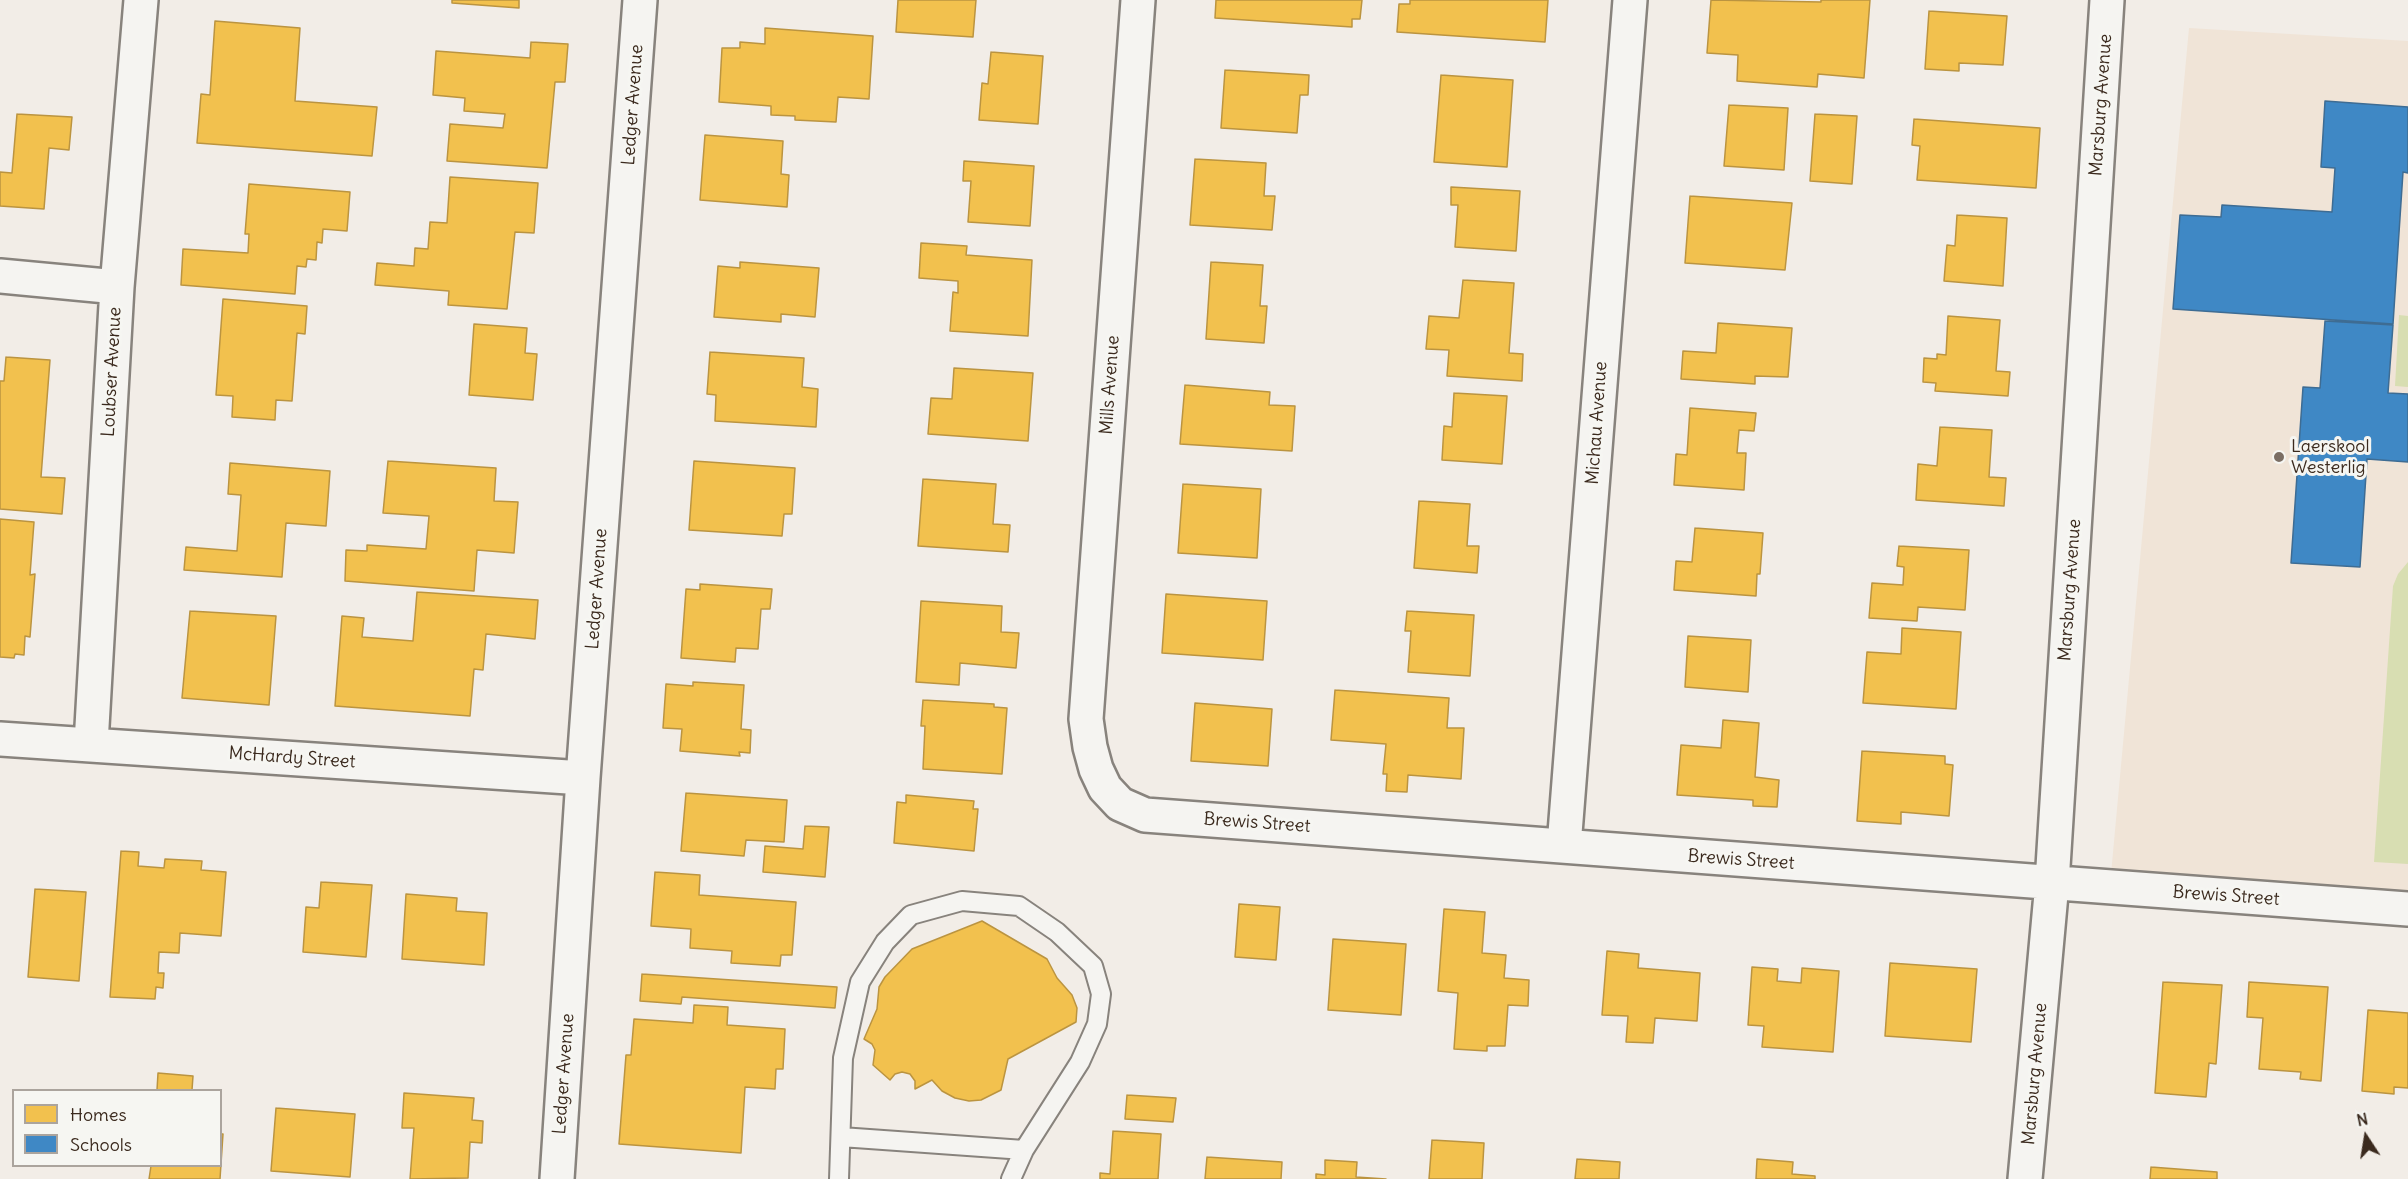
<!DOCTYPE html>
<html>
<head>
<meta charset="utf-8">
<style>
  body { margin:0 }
  #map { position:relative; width:2408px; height:1179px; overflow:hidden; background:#f2ede7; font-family:Delius,sans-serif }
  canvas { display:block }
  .legend { position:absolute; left:12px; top:1089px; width:210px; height:78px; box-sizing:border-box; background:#f6f6f2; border:2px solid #aba49d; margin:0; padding:8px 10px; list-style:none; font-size:18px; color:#3b2a1e }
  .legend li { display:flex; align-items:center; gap:12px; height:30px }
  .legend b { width:30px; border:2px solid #aba49d }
  .north { position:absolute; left:2336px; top:1107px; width:60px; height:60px; -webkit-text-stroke:4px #f6f6f2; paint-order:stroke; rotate:348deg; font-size:16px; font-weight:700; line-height:24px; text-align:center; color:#3b2a1e }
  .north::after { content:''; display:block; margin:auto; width:21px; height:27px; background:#3b2a1e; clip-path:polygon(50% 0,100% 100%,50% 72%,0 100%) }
</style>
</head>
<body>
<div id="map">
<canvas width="2408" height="1179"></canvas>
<ul class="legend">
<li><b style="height:16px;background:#f2c14e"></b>Homes</li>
<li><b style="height:16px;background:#3f88c5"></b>Schools</li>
</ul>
<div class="north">N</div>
</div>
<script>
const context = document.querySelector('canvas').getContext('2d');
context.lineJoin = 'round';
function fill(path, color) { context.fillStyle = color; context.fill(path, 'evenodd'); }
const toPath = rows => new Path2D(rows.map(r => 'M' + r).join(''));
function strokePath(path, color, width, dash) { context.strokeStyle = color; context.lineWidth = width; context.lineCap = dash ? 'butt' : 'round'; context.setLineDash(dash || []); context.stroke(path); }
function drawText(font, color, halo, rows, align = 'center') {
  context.font = font + ' Delius,sans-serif'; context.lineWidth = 6; context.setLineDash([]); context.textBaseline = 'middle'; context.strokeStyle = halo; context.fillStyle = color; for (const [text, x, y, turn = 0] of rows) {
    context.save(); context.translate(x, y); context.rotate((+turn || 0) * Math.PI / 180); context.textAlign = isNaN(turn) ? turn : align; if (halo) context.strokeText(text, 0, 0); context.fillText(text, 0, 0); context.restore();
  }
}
fill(toPath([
  [2189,28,2408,41,2408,892,2111,874]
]), '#f0e4d7');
fill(toPath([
  [2399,315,2408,316,2408,387,2395,386],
  [2408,562,2408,864,2374,862,2393,586,2398,574]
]), '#d8deb2');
const homes = toPath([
  [452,0,519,0,519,8,452,3,452,0],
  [898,0,976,0,973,37,896,32,898,0],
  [1216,0,1362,0,1360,19,1352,19,1352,27,1215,18,1216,0],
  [1410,0,1548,0,1545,42,1397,32,1399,4,1410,4,1410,0],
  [1711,0,1821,2,1821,0,1870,0,1864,78,1818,74,1817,87,1737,81,1738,55,1707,53,1711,0],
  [1929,11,2007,16,2003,65,1959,63,1959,71,1925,69,1929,11],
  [215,21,300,28,295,101,377,107,372,156,197,143,201,94,210,95,215,21],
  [765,28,873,36,869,99,838,97,836,122,795,120,795,116,771,115,771,106,719,102,722,48,740,48,740,42,765,44,765,28],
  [531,42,568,44,565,82,555,82,547,168,447,161,450,124,503,128,505,114,464,111,465,98,433,95,436,51,530,58,531,42],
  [991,52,1043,56,1038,124,979,120,982,83,988,84,991,52],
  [1225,70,1309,75,1308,95,1300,95,1297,133,1221,128,1225,70],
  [1441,75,1513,80,1507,167,1434,162,1441,75],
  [1729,105,1788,108,1784,170,1724,166,1729,105],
  [17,114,72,117,69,150,49,148,44,209,0,206,0,172,12,173,17,114],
  [1815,114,1857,116,1852,184,1810,181,1815,114],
  [1914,119,2040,128,2036,188,1917,180,1920,146,1912,145,1914,119],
  [705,135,783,141,781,174,789,175,787,207,700,200,705,135],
  [1195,159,1266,163,1264,196,1275,196,1272,230,1190,225,1195,159],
  [964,161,1034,166,1030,226,968,222,971,181,963,181,964,161],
  [450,177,538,183,534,233,515,232,507,309,448,305,449,291,375,285,377,263,414,266,415,248,428,249,430,222,447,223,450,177],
  [249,184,350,192,347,231,323,229,322,243,317,242,316,260,307,259,306,267,297,266,295,294,181,285,183,249,248,253,249,234,245,234,249,184],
  [1451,187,1520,191,1516,251,1455,247,1458,205,1451,205,1451,187],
  [1690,196,1792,203,1785,270,1685,263,1690,196],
  [1957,215,2007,218,2003,286,1944,281,1947,245,1955,246,1957,215],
  [921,243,967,246,966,255,1032,260,1028,336,950,331,953,292,958,293,958,281,919,278,921,243],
  [740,262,819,268,815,317,781,314,781,322,714,317,718,266,740,268,740,262],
  [1211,262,1263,265,1260,306,1267,306,1264,343,1206,339,1211,262],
  [1463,280,1514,283,1509,353,1523,354,1522,381,1447,376,1449,350,1426,349,1429,316,1459,318,1463,280],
  [223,299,307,306,305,334,297,333,292,401,276,400,275,420,232,417,233,396,216,395,223,299],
  [1948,316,2000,320,1996,371,2010,372,2008,396,1935,391,1936,383,1923,382,1924,358,1937,359,1937,354,1946,355,1948,316],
  [1718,323,1792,328,1788,377,1755,376,1755,384,1681,379,1683,351,1716,353,1718,323],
  [474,324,527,328,525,353,537,354,533,400,469,395,474,324],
  [710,352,804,358,802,387,818,389,816,427,715,421,716,395,707,394,710,352],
  [6,357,50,360,41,477,65,478,62,514,0,509,0,381,4,381,6,357],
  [954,368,1033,373,1028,441,928,434,931,398,952,399,954,368],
  [1185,385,1270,392,1269,405,1295,406,1292,451,1180,444,1185,385],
  [1454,393,1507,396,1502,464,1442,460,1444,426,1452,427,1454,393],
  [1690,408,1756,413,1754,431,1739,430,1737,453,1746,453,1744,490,1674,485,1676,454,1687,455,1690,408],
  [1940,427,1992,430,1989,477,2006,478,2004,506,1916,500,1918,464,1937,466,1940,427],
  [388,461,496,468,494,501,518,502,514,553,477,550,474,591,345,581,346,550,367,551,367,545,426,549,429,516,383,513,388,461],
  [694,461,795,468,792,514,784,514,782,536,689,530,694,461],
  [230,463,330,471,326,526,286,523,282,577,184,570,186,547,237,551,241,495,228,494,230,463],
  [923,479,996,484,993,524,1010,525,1008,552,918,546,923,479],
  [1183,484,1261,489,1257,558,1178,553,1183,484],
  [1419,501,1470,504,1467,546,1479,546,1477,573,1414,568,1419,501],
  [0,519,34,522,30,575,35,574,30,637,25,636,24,655,15,654,14,658,0,657,0,519],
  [1695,528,1763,533,1760,574,1757,574,1756,596,1674,590,1676,561,1692,562,1695,528],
  [1899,546,1969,550,1965,610,1918,607,1917,621,1869,618,1872,583,1903,585,1904,567,1897,566,1899,546],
  [700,584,772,589,770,609,761,609,758,649,736,648,735,662,681,658,686,589,700,590,700,584],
  [417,592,538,600,535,639,486,634,483,670,474,669,470,716,335,706,342,616,364,618,362,637,413,641,417,592],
  [1166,594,1267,601,1263,660,1162,653,1166,594],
  [921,601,1002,606,1001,632,1019,633,1016,668,960,663,959,685,916,682,921,601],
  [190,611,276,616,269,705,182,698,190,611],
  [1407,611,1474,615,1470,676,1408,672,1411,631,1405,631,1407,611],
  [1902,628,1961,632,1956,709,1863,703,1867,652,1901,654,1902,628],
  [1688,636,1751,640,1748,692,1685,687,1688,636],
  [693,682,744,685,741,729,751,730,750,753,739,752,740,756,680,751,682,729,663,728,666,684,693,686,693,682],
  [1335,690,1449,698,1447,728,1464,728,1461,779,1408,775,1407,792,1386,791,1387,774,1383,774,1386,744,1331,740,1335,690],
  [923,700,994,704,994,707,1007,708,1002,774,923,769,925,726,921,726,923,700],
  [1195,703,1272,709,1268,766,1191,761,1195,703],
  [1723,720,1759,723,1755,777,1779,780,1777,807,1753,806,1753,800,1677,795,1681,745,1721,748,1723,720],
  [1862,751,1945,756,1945,764,1953,765,1949,816,1901,812,1901,824,1857,821,1862,751],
  [686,793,787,800,784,842,746,840,744,856,681,851,686,793],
  [906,795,974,801,973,809,978,809,974,851,894,843,897,802,906,803,906,795],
  [805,826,829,827,825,877,763,872,765,846,803,849,805,826],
  [121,851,139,852,138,866,164,868,165,859,202,861,201,870,226,872,221,936,180,933,179,953,159,952,158,973,164,973,163,988,156,987,155,999,110,997,121,851],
  [655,872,700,875,699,895,796,902,792,955,781,955,780,966,731,963,732,951,690,948,691,929,651,926,655,872],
  [321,882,372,885,366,957,303,952,306,907,319,908,321,882],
  [35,889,86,892,79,981,28,977,35,889],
  [406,894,457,898,456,911,487,913,484,965,402,959,406,894],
  [1239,904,1280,907,1276,960,1235,957,1239,904],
  [1444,909,1485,912,1482,953,1506,955,1504,978,1529,980,1528,1006,1508,1005,1505,1046,1487,1046,1487,1051,1454,1049,1458,993,1438,991,1444,909],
  [982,921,1047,959,1057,978,1072,995,1077,1008,1076,1022,1008,1059,1001,1090,981,1100,969,1101,955,1098,942,1091,932,1080,915,1089,915,1081,910,1074,902,1072,895,1074,890,1080,873,1065,875,1050,872,1044,864,1039,877,1009,879,987,885,977,912,949,982,921],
  [1333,939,1406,944,1401,1015,1328,1010,1333,939],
  [1607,951,1639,954,1638,968,1700,973,1697,1021,1655,1018,1653,1043,1626,1042,1628,1016,1602,1015,1607,951],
  [1890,963,1977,969,1971,1042,1885,1036,1890,963],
  [1752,967,1778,969,1777,981,1801,983,1802,968,1839,971,1833,1052,1762,1047,1764,1026,1748,1025,1752,967],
  [642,974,837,987,835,1008,682,997,681,1004,640,1001,642,974],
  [2163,982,2222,985,2216,1064,2209,1063,2206,1097,2155,1093,2163,982],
  [2249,982,2328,987,2321,1081,2300,1079,2301,1072,2259,1069,2263,1018,2247,1017,2249,982],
  [694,1005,728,1007,727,1025,785,1029,783,1069,776,1069,775,1089,745,1087,741,1153,619,1144,626,1055,631,1055,634,1019,693,1023,694,1005],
  [2368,1010,2408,1013,2408,1088,2394,1087,2394,1094,2362,1091,2368,1010],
  [158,1073,193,1076,192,1090,157,1090,158,1073],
  [404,1093,474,1098,472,1120,483,1121,482,1143,470,1142,468,1178,410,1179,414,1128,402,1128,404,1093],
  [1127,1095,1176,1098,1173,1122,1125,1119,1127,1095],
  [276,1108,355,1114,350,1177,271,1171,276,1108],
  [1113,1131,1161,1134,1158,1179,1100,1179,1100,1173,1110,1174,1113,1131],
  [220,1134,223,1134,220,1179,149,1179,151,1166,220,1166,220,1134],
  [1432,1140,1484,1143,1482,1179,1429,1179,1432,1140],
  [1207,1157,1282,1162,1281,1179,1205,1179,1207,1157],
  [1577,1159,1620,1162,1619,1179,1575,1179,1577,1159],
  [1757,1159,1793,1162,1792,1174,1815,1176,1815,1179,1756,1179,1757,1159],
  [1325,1160,1357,1162,1356,1177,1386,1179,1316,1179,1316,1174,1325,1175,1325,1160],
  [2151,1167,2217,1172,2217,1179,2150,1179,2151,1167]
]);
fill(homes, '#f2c14e');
strokePath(homes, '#bb9440', 1.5);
const schools = toPath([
  [2325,101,2408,107,2408,173,2403,172,2393,324,2173,309,2180,215,2221,217,2222,205,2332,212,2335,168,2321,167,2325,101],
  [2325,321,2393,325,2388,393,2408,394,2408,462,2367,459,2360,567,2291,563,2303,387,2320,388,2325,321]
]);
fill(schools, '#3f88c5');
strokePath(schools, '#3e6c93', 1.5);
const lane = toPath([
  [841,1137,1024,1150],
  [839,1179,843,1058,860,982,885,942,911,915,962,901,1019,906,1057,932,1093,966,1101,994,1097,1024,1080,1062,1024,1150,1011,1179]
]);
const street = toPath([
  [1138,0,1086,719,1090,747,1096,769,1105,788,1120,804,1145,815,2408,909],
  [0,276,117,287],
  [0,739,583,778],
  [91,744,117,287,141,0],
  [1564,846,1630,0],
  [557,1179,583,778,640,0],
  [2025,1179,2052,883,2107,0]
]);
strokePath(lane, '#88837d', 22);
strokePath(street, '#88837d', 38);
strokePath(lane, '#f5f4f1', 18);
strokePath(street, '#f5f4f1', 33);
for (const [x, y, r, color] of [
  [2279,457,6,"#7b6e64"]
]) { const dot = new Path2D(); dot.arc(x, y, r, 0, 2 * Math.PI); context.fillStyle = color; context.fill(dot); strokePath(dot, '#f6f6f2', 2); }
drawText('18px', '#3b2a1e', '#f6f6f2', [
  ["Ledger Avenue",633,105,-86],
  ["Marsburg Avenue",2101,105,-86],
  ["Loubser Avenue",112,372,-87],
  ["Mills Avenue",1110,385,-86],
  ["Michau Avenue",1597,423,-86],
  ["Ledger Avenue",597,589,-86],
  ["Marsburg Avenue",2070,590,-86],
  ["McHardy Street",292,758,4],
  ["Brewis Street",1257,823,4],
  ["Brewis Street",1741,860,4],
  ["Brewis Street",2226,896,4],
  ["Ledger Avenue",564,1074,-86],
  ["Marsburg Avenue",2035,1074,-85]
]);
drawText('18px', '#3b2a1e', '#f6f6f2', [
  ["Laerskool",2291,447],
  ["Westerlig",2291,468]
], 'left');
</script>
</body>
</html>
